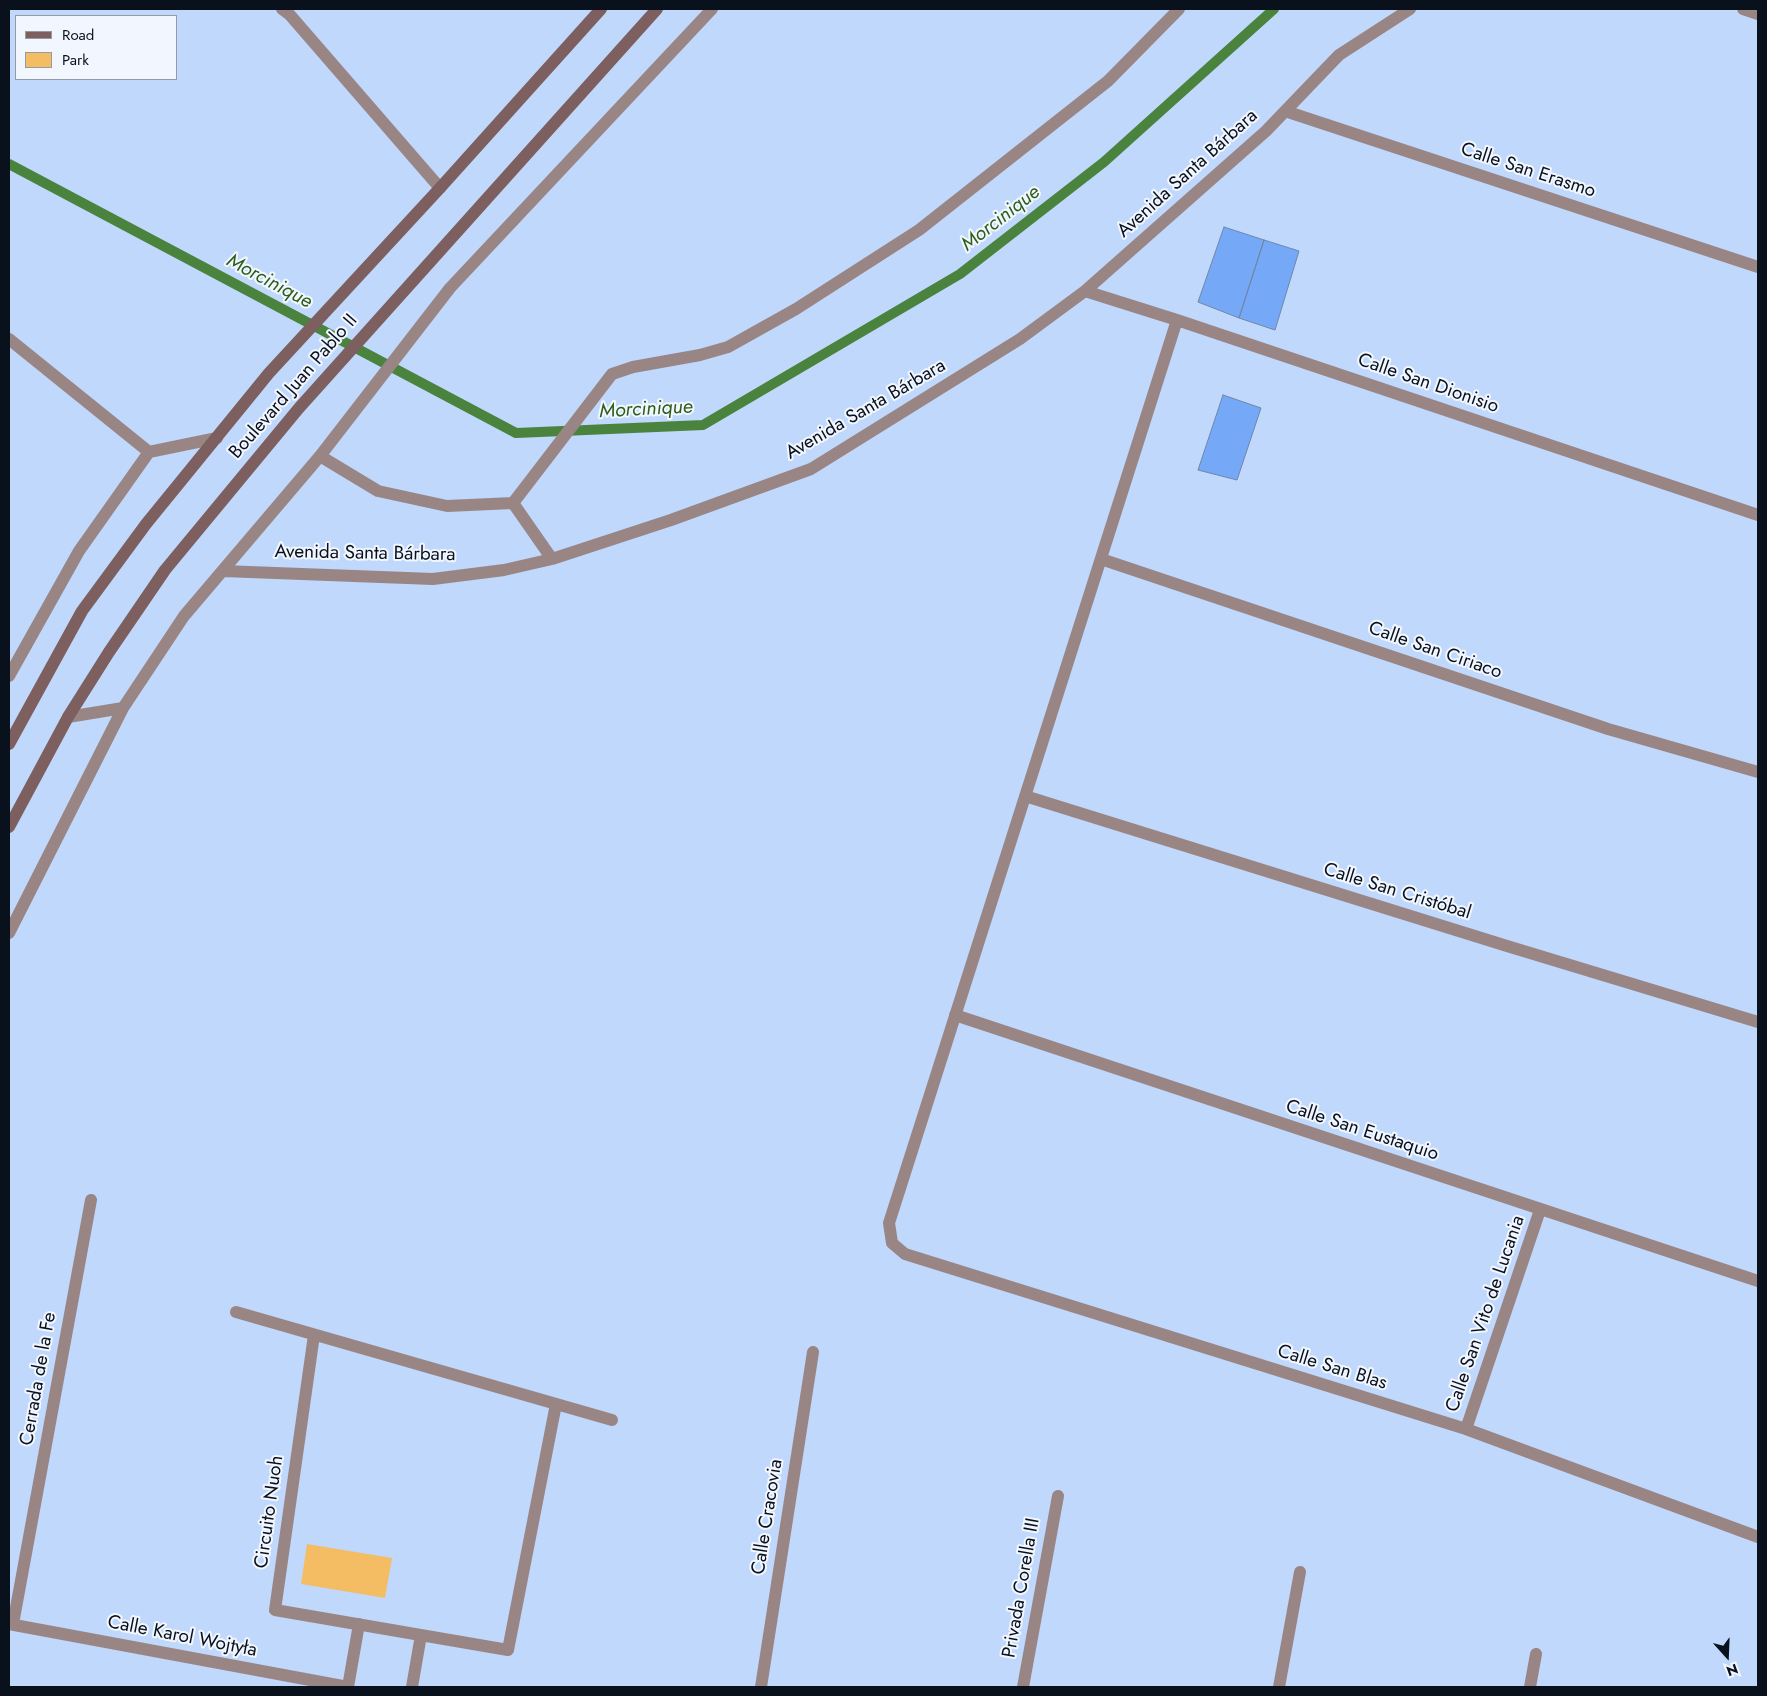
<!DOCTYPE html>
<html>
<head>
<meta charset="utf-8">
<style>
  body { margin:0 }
  #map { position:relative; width:1767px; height:1696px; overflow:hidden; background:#bfd8fc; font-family:Jost,sans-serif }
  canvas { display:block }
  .frame { position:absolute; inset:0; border:10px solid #09111d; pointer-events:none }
  .legend { position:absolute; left:15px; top:15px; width:162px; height:65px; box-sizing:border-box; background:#f2f7ff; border:1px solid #959ba5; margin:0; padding:6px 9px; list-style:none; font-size:15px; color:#09111d }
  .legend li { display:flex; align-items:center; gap:10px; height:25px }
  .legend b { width:25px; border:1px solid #959ba5 }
  .north { position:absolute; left:1702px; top:1631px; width:50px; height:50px; -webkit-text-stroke:4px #f2f7ff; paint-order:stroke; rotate:160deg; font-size:14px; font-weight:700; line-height:20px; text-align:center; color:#09111d }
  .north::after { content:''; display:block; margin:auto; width:18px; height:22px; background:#09111d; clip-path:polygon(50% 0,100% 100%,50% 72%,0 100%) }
</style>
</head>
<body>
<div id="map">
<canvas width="1767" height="1696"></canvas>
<div class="frame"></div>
<ul class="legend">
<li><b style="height:6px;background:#7d5f5f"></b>Road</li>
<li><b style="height:14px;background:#f4bd63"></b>Park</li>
</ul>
<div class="north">N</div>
</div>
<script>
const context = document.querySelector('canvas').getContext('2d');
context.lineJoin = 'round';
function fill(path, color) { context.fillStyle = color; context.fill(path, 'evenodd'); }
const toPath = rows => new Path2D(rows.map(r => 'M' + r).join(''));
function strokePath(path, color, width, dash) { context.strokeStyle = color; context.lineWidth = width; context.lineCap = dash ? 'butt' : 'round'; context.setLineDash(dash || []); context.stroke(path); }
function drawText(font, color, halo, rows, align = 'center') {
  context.font = font + ' Jost,sans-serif'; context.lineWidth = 4; context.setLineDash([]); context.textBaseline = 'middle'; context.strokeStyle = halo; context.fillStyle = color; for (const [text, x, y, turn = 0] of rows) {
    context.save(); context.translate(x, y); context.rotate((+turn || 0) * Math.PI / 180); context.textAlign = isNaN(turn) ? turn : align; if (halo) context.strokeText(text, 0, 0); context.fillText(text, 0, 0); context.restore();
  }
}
fill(toPath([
  [307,1544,392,1558,385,1598,301,1584]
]), '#f4bd63');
strokePath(toPath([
  [9,164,516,433,703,425,960,274,1104,162,1274,9]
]), '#4a833d', 10);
const building = toPath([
  [1224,227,1264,240,1239,318,1198,302,1224,227],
  [1264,240,1299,251,1275,330,1239,318,1264,240],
  [1223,395,1261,408,1237,480,1198,470,1223,395]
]);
fill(building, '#75a9f8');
strokePath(building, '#7086a7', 1);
strokePath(toPath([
  [282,9,290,15,440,188]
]), '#9a8585', 12);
strokePath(toPath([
  [1743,9,1758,14],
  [1285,111,1758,267],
  [1085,291,1177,320,1758,515],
  [1177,320,889,1223,892,1243,905,1254,1466,1429,1758,1537],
  [9,339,149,452],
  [320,456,378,491,447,506,513,503,612,374,633,367,700,355,728,347,796,309,919,230,1108,81,1179,9],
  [513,503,552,559],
  [1101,559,1608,729,1758,772],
  [223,571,433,579,504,570,552,559,671,520,811,469,1020,339,1085,291,1266,131,1339,55,1410,9],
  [9,676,79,551,149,452,217,438],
  [68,717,123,708],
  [1025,796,1507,946,1758,1022],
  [9,933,123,708,184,616,320,456,450,288,712,9],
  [955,1015,1758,1281],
  [236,1312,612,1420],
  [314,1335,275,1610,508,1650,556,1404],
  [1466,1429,1540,1210],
  [9,1624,348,1687],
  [13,1624,91,1200],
  [348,1687,359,1624],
  [412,1687,421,1635],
  [761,1687,813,1352],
  [1023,1687,1058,1496],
  [1279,1687,1300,1572],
  [1530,1687,1536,1654]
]), '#9a8585', 12);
strokePath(toPath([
  [9,744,82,611,146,524,269,373,440,188,601,9],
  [9,827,68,717,109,652,165,570,299,408,657,9]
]), '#7d5f5f', 12);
drawText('19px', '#09111d', '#f2f7ff', [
  ["Calle San Erasmo",1528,171,18],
  ["Avenida Santa Bárbara",1188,174,-42],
  ["Calle San Dionisio",1428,384,19],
  ["Boulevard Juan Pablo II",294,387,-49],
  ["Avenida Santa Bárbara",866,410,-30],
  ["Avenida Santa Bárbara",365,554,1],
  ["Calle San Ciriaco",1435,651,19],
  ["Calle San Cristóbal",1397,892,17],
  ["Calle San Eustaquio",1362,1131,18],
  ["Calle San Vito de Lucania",1486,1314,-71],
  ["Calle San Blas",1332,1368,17],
  ["Cerrada de la Fe",39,1379,-80],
  ["Circuito Nuoh",270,1512,-82],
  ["Calle Cracovia",768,1517,-81],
  ["Privada Corella III",1022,1588,-80],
  ["Calle Karol Wojtyła",182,1637,11]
]);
drawText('italic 20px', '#2c5e18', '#f2f7ff', [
  ["Morcinique",1001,219,-38],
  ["Morcinique",269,282,28],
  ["Morcinique",646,410,-3]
]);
</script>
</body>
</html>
